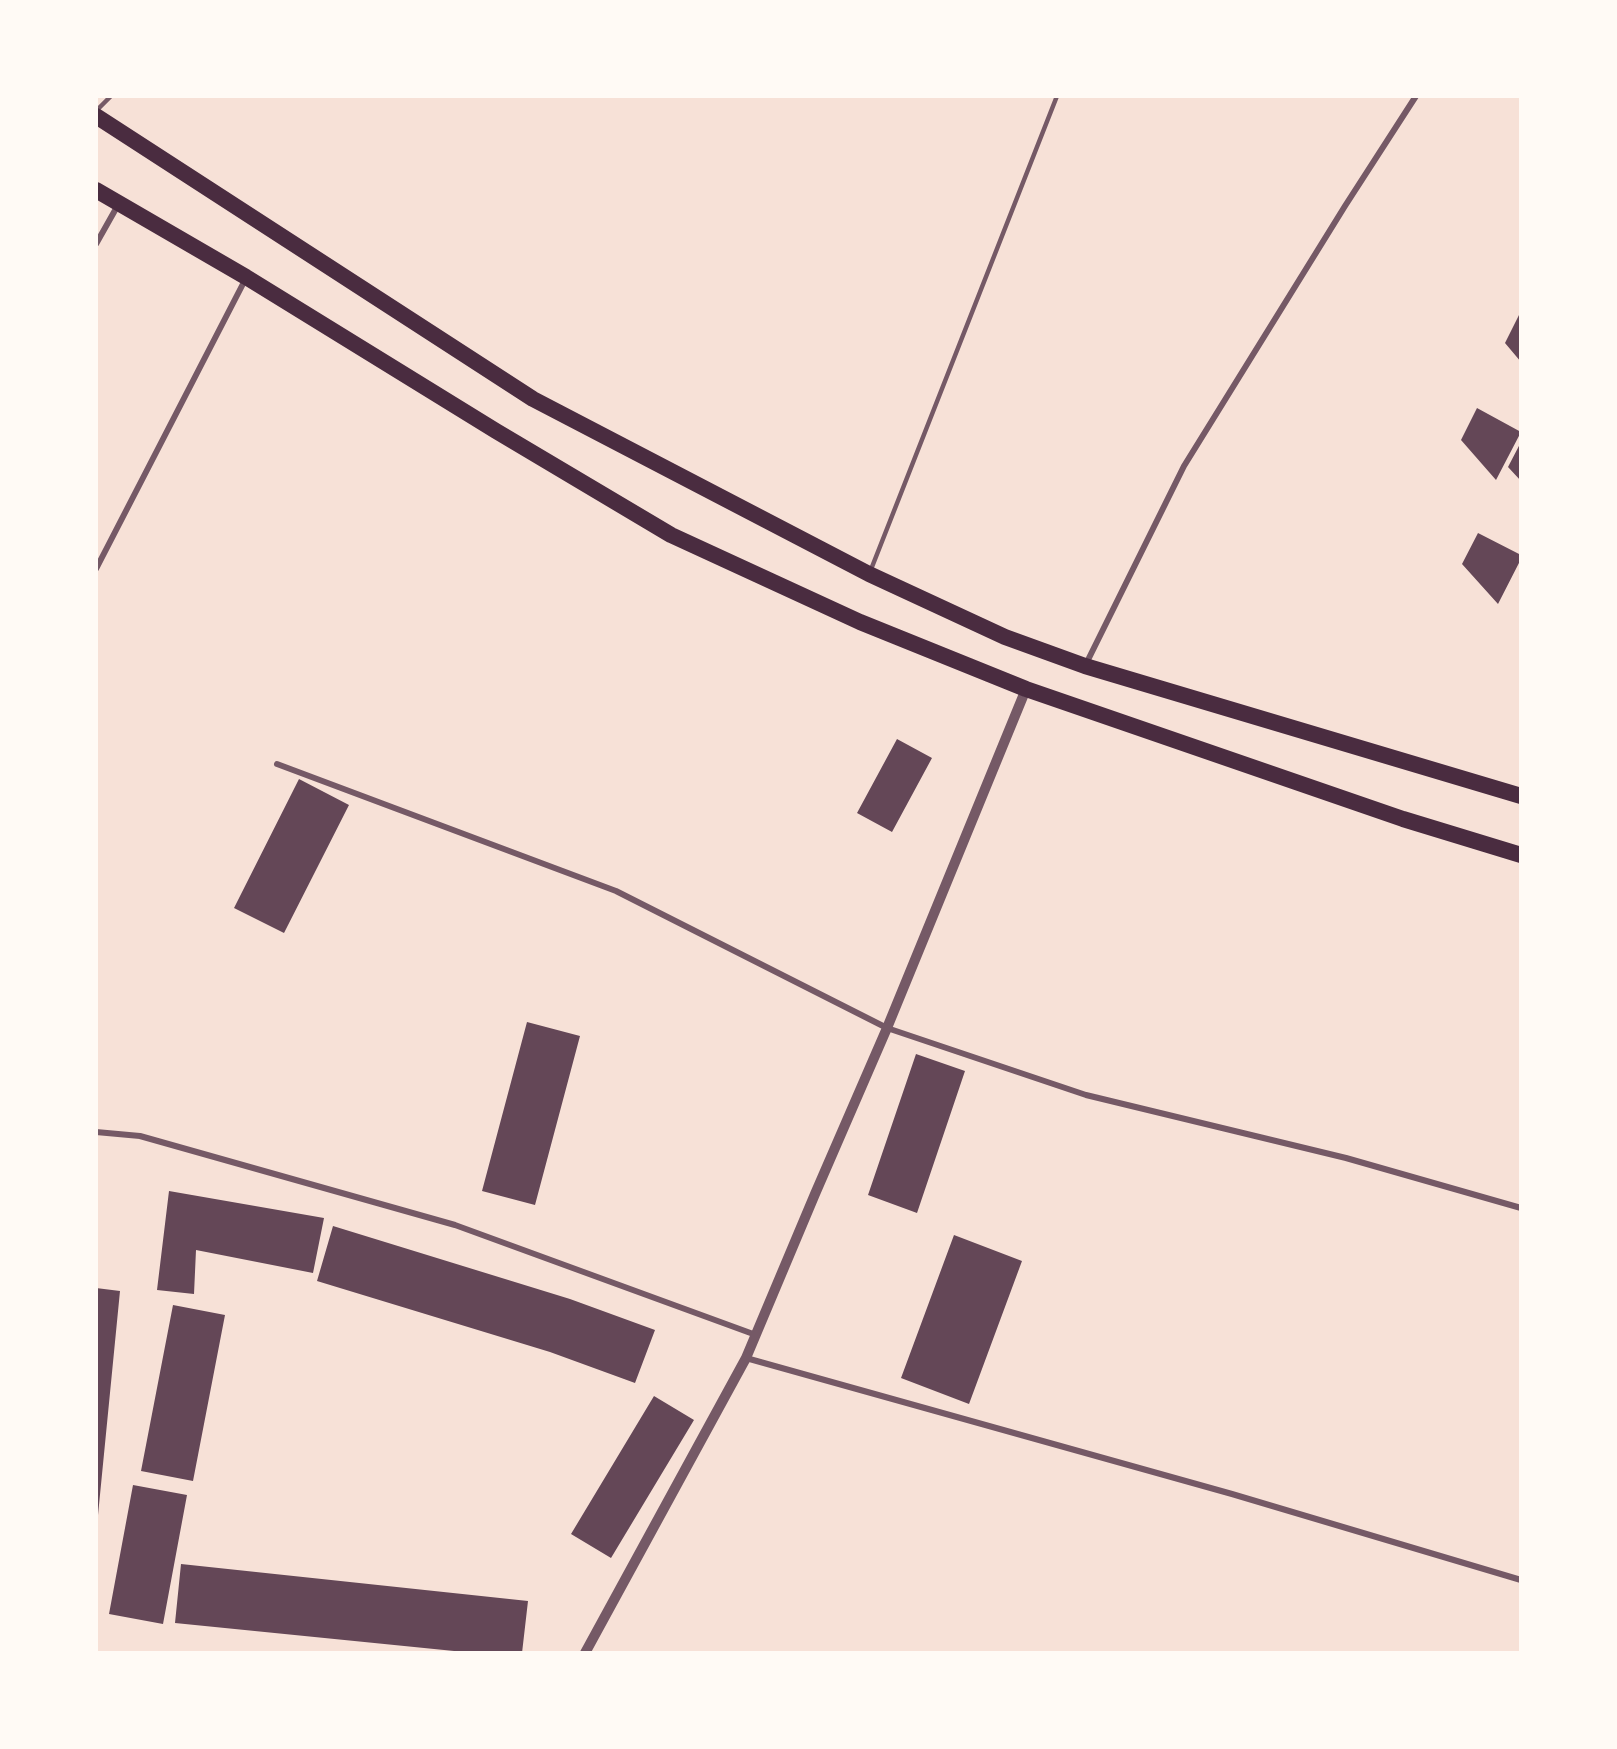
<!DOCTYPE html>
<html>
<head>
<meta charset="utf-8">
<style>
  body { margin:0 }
  #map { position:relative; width:1617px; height:1749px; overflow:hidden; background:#f7e1d7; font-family:"Roboto Condensed",sans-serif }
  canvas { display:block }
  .frame { position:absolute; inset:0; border:98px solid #fffaf5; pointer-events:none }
</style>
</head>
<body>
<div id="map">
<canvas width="1617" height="1749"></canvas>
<div class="frame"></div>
</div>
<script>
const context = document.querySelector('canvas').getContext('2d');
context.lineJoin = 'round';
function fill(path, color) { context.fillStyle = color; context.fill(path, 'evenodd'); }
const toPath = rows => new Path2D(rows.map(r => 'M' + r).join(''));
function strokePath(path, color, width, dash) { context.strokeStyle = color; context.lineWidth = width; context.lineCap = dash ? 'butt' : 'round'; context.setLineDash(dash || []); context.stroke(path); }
fill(toPath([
  [1521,311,1521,362,1505,343],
  [1477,408,1521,432,1496,480,1461,440],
  [1521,442,1521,481,1508,467],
  [1478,533,1521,555,1521,559,1498,604,1462,564],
  [897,739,932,758,892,832,857,813],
  [299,779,349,805,284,933,234,908],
  [527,1022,580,1036,535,1205,482,1191],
  [916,1054,965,1071,917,1213,868,1195],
  [169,1191,324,1218,313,1273,196,1250,194,1294,157,1290],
  [333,1226,570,1299,655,1330,635,1383,550,1352,317,1281],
  [954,1235,1022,1261,969,1404,901,1378],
  [96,1288,120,1291,98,1515,96,1515],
  [173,1305,225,1315,193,1481,141,1471],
  [654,1396,694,1420,611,1558,571,1534],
  [133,1485,187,1495,163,1624,109,1614],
  [181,1564,528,1601,522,1653,474,1653,175,1623]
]), '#644757');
strokePath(toPath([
  [96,111,111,96],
  [870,572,1057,96]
]), '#755966', 4.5);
strokePath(toPath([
  [96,244,118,205],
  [96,569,246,278],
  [1085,666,1184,466,1345,206,1416,96],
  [277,764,616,891,887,1028,1086,1095,1346,1158,1521,1208],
  [96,1132,140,1136,455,1225,756,1335],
  [746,1358,1232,1494,1521,1580]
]), '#755966', 6);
strokePath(toPath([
  [585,1653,746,1358,815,1194,887,1028,1026,689]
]), '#755966', 10);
strokePath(toPath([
  [96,116,533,399,869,574,1005,637,1085,666,1521,796],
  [96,190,246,277,496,431,671,535,860,622,1026,689,1403,819,1521,855]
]), '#4a2c40', 16);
</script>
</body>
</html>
